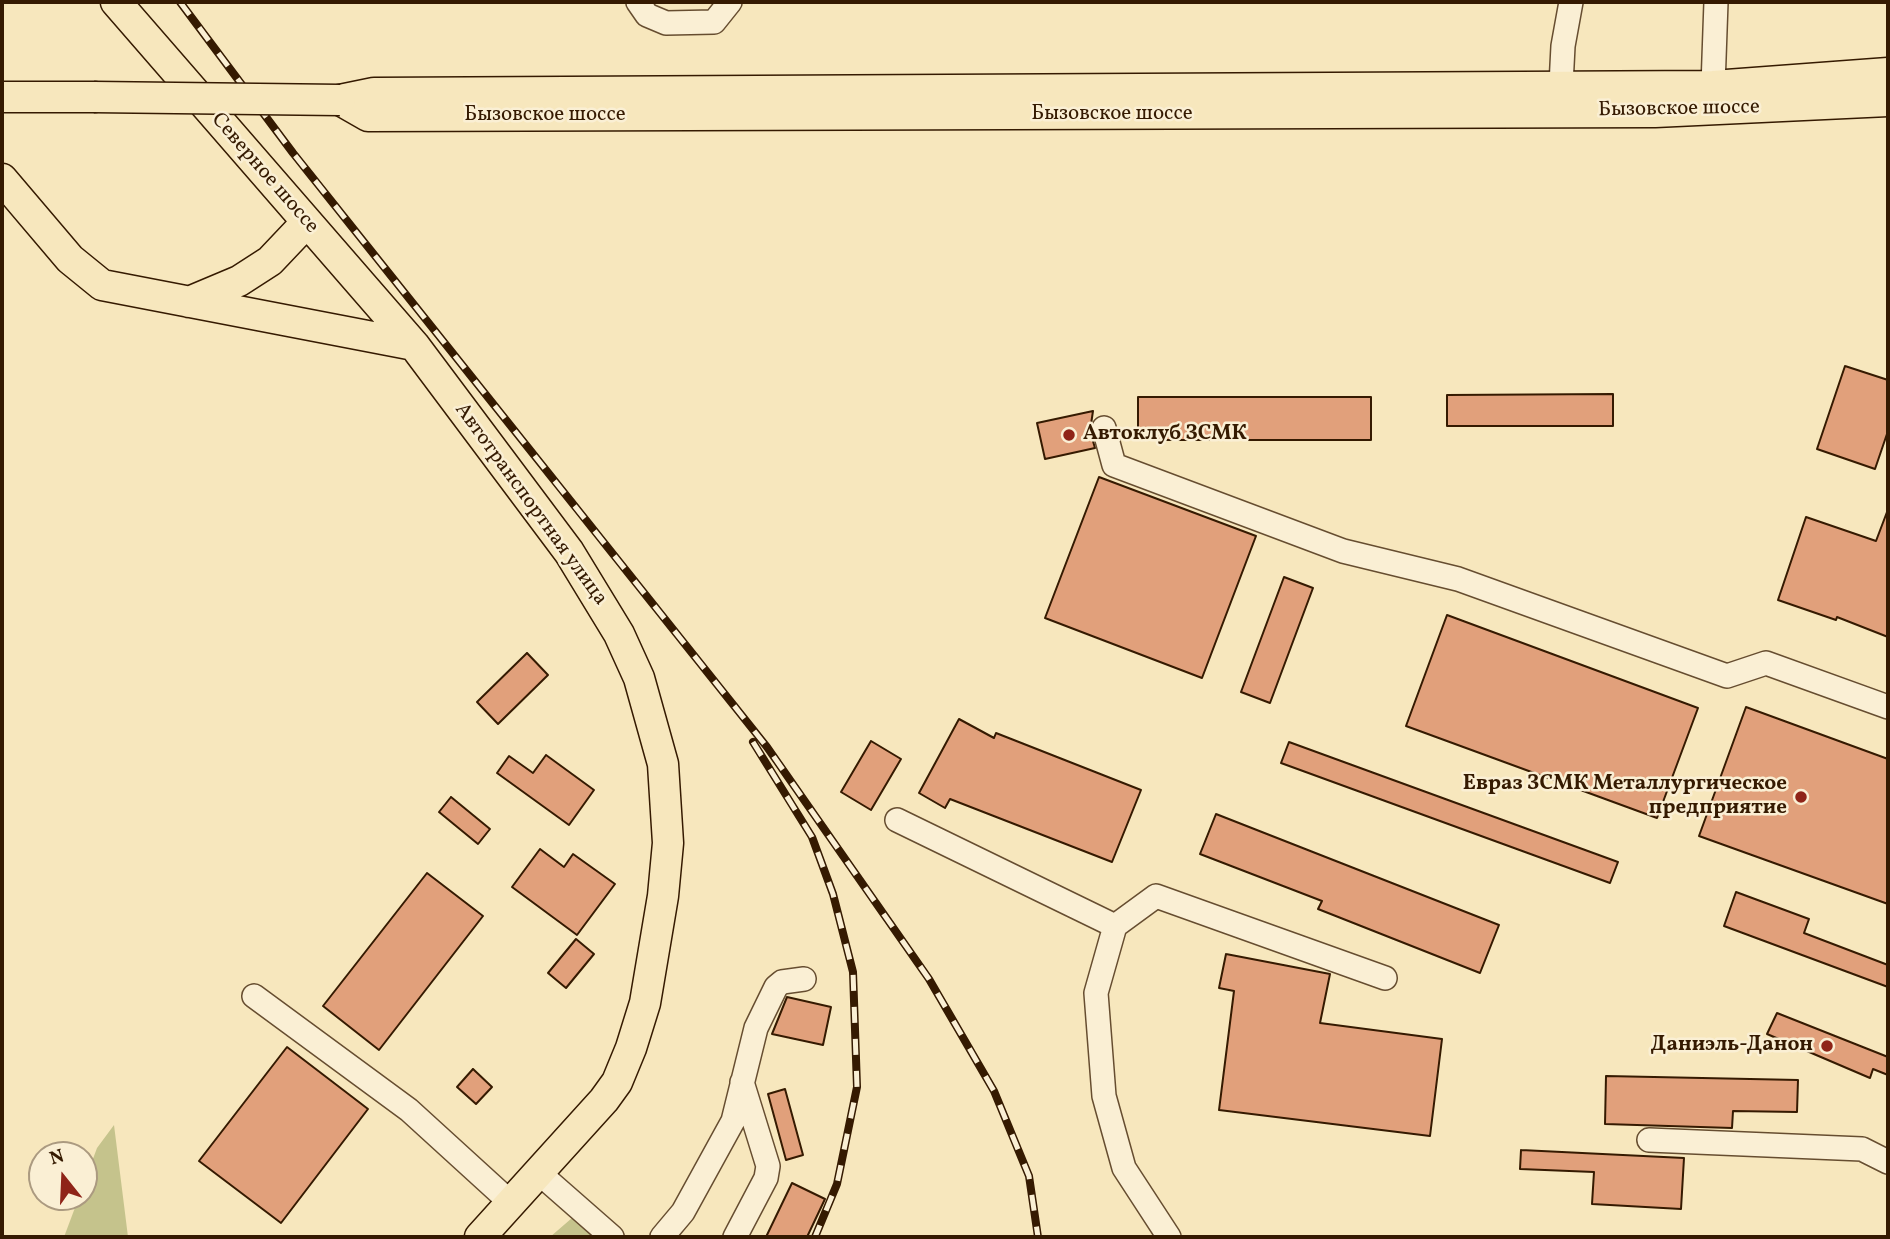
<!DOCTYPE html>
<html>
<head>
<meta charset="utf-8">
<style>
  body { margin:0 }
  #map { position:relative; width:1890px; height:1239px; overflow:hidden; background:#f7e7bd; font-family:Vollkorn,serif }
  canvas { display:block }
  .frame { position:absolute; inset:0; border:4px solid #351a01; pointer-events:none }
  .north { position:absolute; left:28px; top:1141px; width:70px; height:70px; box-sizing:border-box; background:#faefd4; border:2px solid #ab9a80; border-radius:50%; rotate:342deg; font-size:19px; font-weight:700; line-height:28px; text-align:center; color:#351a01 }
  .north::after { content:''; display:block; margin:auto; width:24px; height:32px; background:#8f2418; clip-path:polygon(50% 0,100% 100%,50% 72%,0 100%) }
</style>
</head>
<body>
<div id="map">
<canvas width="1890" height="1239"></canvas>
<div class="frame"></div>
<div class="north">N</div>
</div>
<script>
const context = document.querySelector('canvas').getContext('2d');
context.lineJoin = 'round';
function fill(path, color) { context.fillStyle = color; context.fill(path, 'evenodd'); }
const toPath = rows => new Path2D(rows.map(r => 'M' + r).join(''));
function strokePath(path, color, width, dash) { context.strokeStyle = color; context.lineWidth = width; context.lineCap = dash ? 'butt' : 'round'; context.setLineDash(dash || []); context.stroke(path); }
function drawText(font, color, halo, rows, align = 'center') {
  context.font = font + ' Vollkorn,serif'; context.lineWidth = 5; context.setLineDash([]); context.textBaseline = 'middle'; context.strokeStyle = halo; context.fillStyle = color; for (const [text, x, y, turn = 0] of rows) {
    context.save(); context.translate(x, y); context.rotate((+turn || 0) * Math.PI / 180); context.textAlign = isNaN(turn) ? turn : align; if (halo) context.strokeText(text, 0, 0); context.fillText(text, 0, 0); context.restore();
  }
}
fill(toPath([
  [114,1125,128,1237,64,1237,79,1197,84,1197,84,1183,97,1148],
  [572,1218,596,1235,550,1237]
]), '#c5c38c');
const building = toPath([
  [1845,366,1888,380,1888,431,1875,469,1817,449,1845,366],
  [1613,394,1613,426,1447,426,1447,395,1613,394],
  [1138,397,1371,397,1371,440,1138,440,1138,397],
  [1093,411,1090,431,1095,448,1045,459,1037,423,1093,411],
  [1099,477,1256,536,1202,678,1045,618,1099,477],
  [1887,512,1888,637,1837,617,1836,620,1778,600,1806,517,1876,541,1887,512],
  [1284,577,1313,588,1270,703,1241,692,1284,577],
  [1447,615,1698,708,1657,818,1406,726,1447,615],
  [527,653,548,675,498,724,477,702,527,653],
  [1746,707,1888,759,1888,904,1699,836,1746,707],
  [959,719,994,738,996,733,1141,790,1112,862,950,799,945,808,919,793,959,719],
  [871,741,901,759,871,810,841,792,871,741],
  [1289,742,1618,862,1610,883,1281,763,1289,742],
  [546,755,594,790,569,825,497,773,509,756,533,773,546,755],
  [451,797,490,829,478,844,439,812,451,797],
  [1216,814,1499,925,1480,973,1318,909,1322,901,1200,854,1216,814],
  [540,849,564,867,573,854,615,884,577,935,512,887,540,849],
  [427,873,483,916,379,1050,323,1006,427,873],
  [1736,892,1809,919,1804,933,1888,965,1888,987,1724,926,1736,892],
  [576,939,594,954,566,988,548,973,576,939],
  [1226,954,1330,974,1320,1023,1442,1039,1430,1136,1219,1110,1234,991,1219,988,1226,954],
  [787,997,831,1007,823,1045,772,1034,787,997],
  [1777,1013,1888,1057,1888,1075,1873,1069,1870,1078,1767,1034,1777,1013],
  [287,1047,368,1109,281,1223,199,1161,287,1047],
  [473,1069,492,1087,476,1104,457,1087,473,1069],
  [1606,1076,1798,1080,1797,1112,1733,1111,1732,1128,1605,1124,1606,1076],
  [785,1089,803,1155,786,1160,768,1094,785,1089],
  [1521,1150,1684,1158,1681,1209,1592,1204,1594,1172,1520,1169,1521,1150],
  [792,1183,825,1199,807,1237,766,1237,792,1183]
]);
fill(building, '#e1a07b');
strokePath(building, '#351a01', 2);
const minor = toPath([
  [638,2,647,15,666,23,714,22,730,2],
  [1561,85,1563,46,1571,2],
  [1713,86,1716,2],
  [1104,428,1114,465,1343,551,1458,579,1727,676,1766,663,1888,707],
  [897,820,1115,926],
  [254,996,409,1110,511,1203],
  [1649,1140,1862,1149,1888,1162],
  [539,1173,612,1237],
  [662,1237,683,1212,733,1121,756,1028,776,987,782,982,804,979],
  [735,1237,766,1178,768,1166,742,1082],
  [1169,1237,1124,1168,1104,1096,1096,993,1115,926,1156,896,1385,978]
]);
const major = toPath([
  [116,2,414,345,569,552,619,634,639,678,663,764,668,843,663,896,645,1003,631,1048,617,1082,604,1100,480,1237],
  [2,97,94,97],
  [340,100,368,116,1655,112,1888,101],
  [340,100,374,93,1713,86,1888,73],
  [2,179,70,259,102,285,414,345],
  [189,302,239,281,270,261,306,223]
]);
strokePath(minor, '#664d30', 26);
strokePath(major, '#351a01', 33);
strokePath(minor, '#faefd4', 23);
strokePath(major, '#f7e7bd', 30);
const rail = toPath([
  [180,2,293,153,767,747,929,979,994,1091,1029,1176,1038,1237],
  [753,742,812,837,833,894,853,972,857,1087,837,1184,815,1237]
]);
strokePath(rail, '#351a01', 8);
strokePath(rail, '#faefd4', 5, [16]);
const majorBridge = toPath([
  [94,97,340,100]
]);
strokePath(majorBridge, '#351a01', 33, []);
strokePath(majorBridge, '#f7e7bd', 30);
for (const [x, y, r, color] of [
  [1069,435,7,"#8f2418"],
  [1801,797,7,"#8f2418"],
  [1827,1046,7,"#8f2418"]
]) { const dot = new Path2D(); dot.arc(x, y, r, 0, 2 * Math.PI); context.fillStyle = color; context.fill(dot); strokePath(dot, '#faefd4', 2.5); }
drawText('21px', '#351a01', '#faefd4', [
  ["Бызовское шоссе",1679,110,-1],
  ["Бызовское шоссе",1112,115],
  ["Бызовское шоссе",545,116],
  ["Северное шоссе",264,174,49],
  ["Автотранспортная улица",530,505,54]
]);
drawText('bold 21px', '#351a01', '#faefd4', [
  ["Автоклуб ЗСМК",1083,435,"left"],
  ["Евраз ЗСМК Металлургическое",1787,785],
  ["предприятие",1787,809],
  ["Даниэль-Данон",1813,1046]
], 'right');
</script>
</body>
</html>
